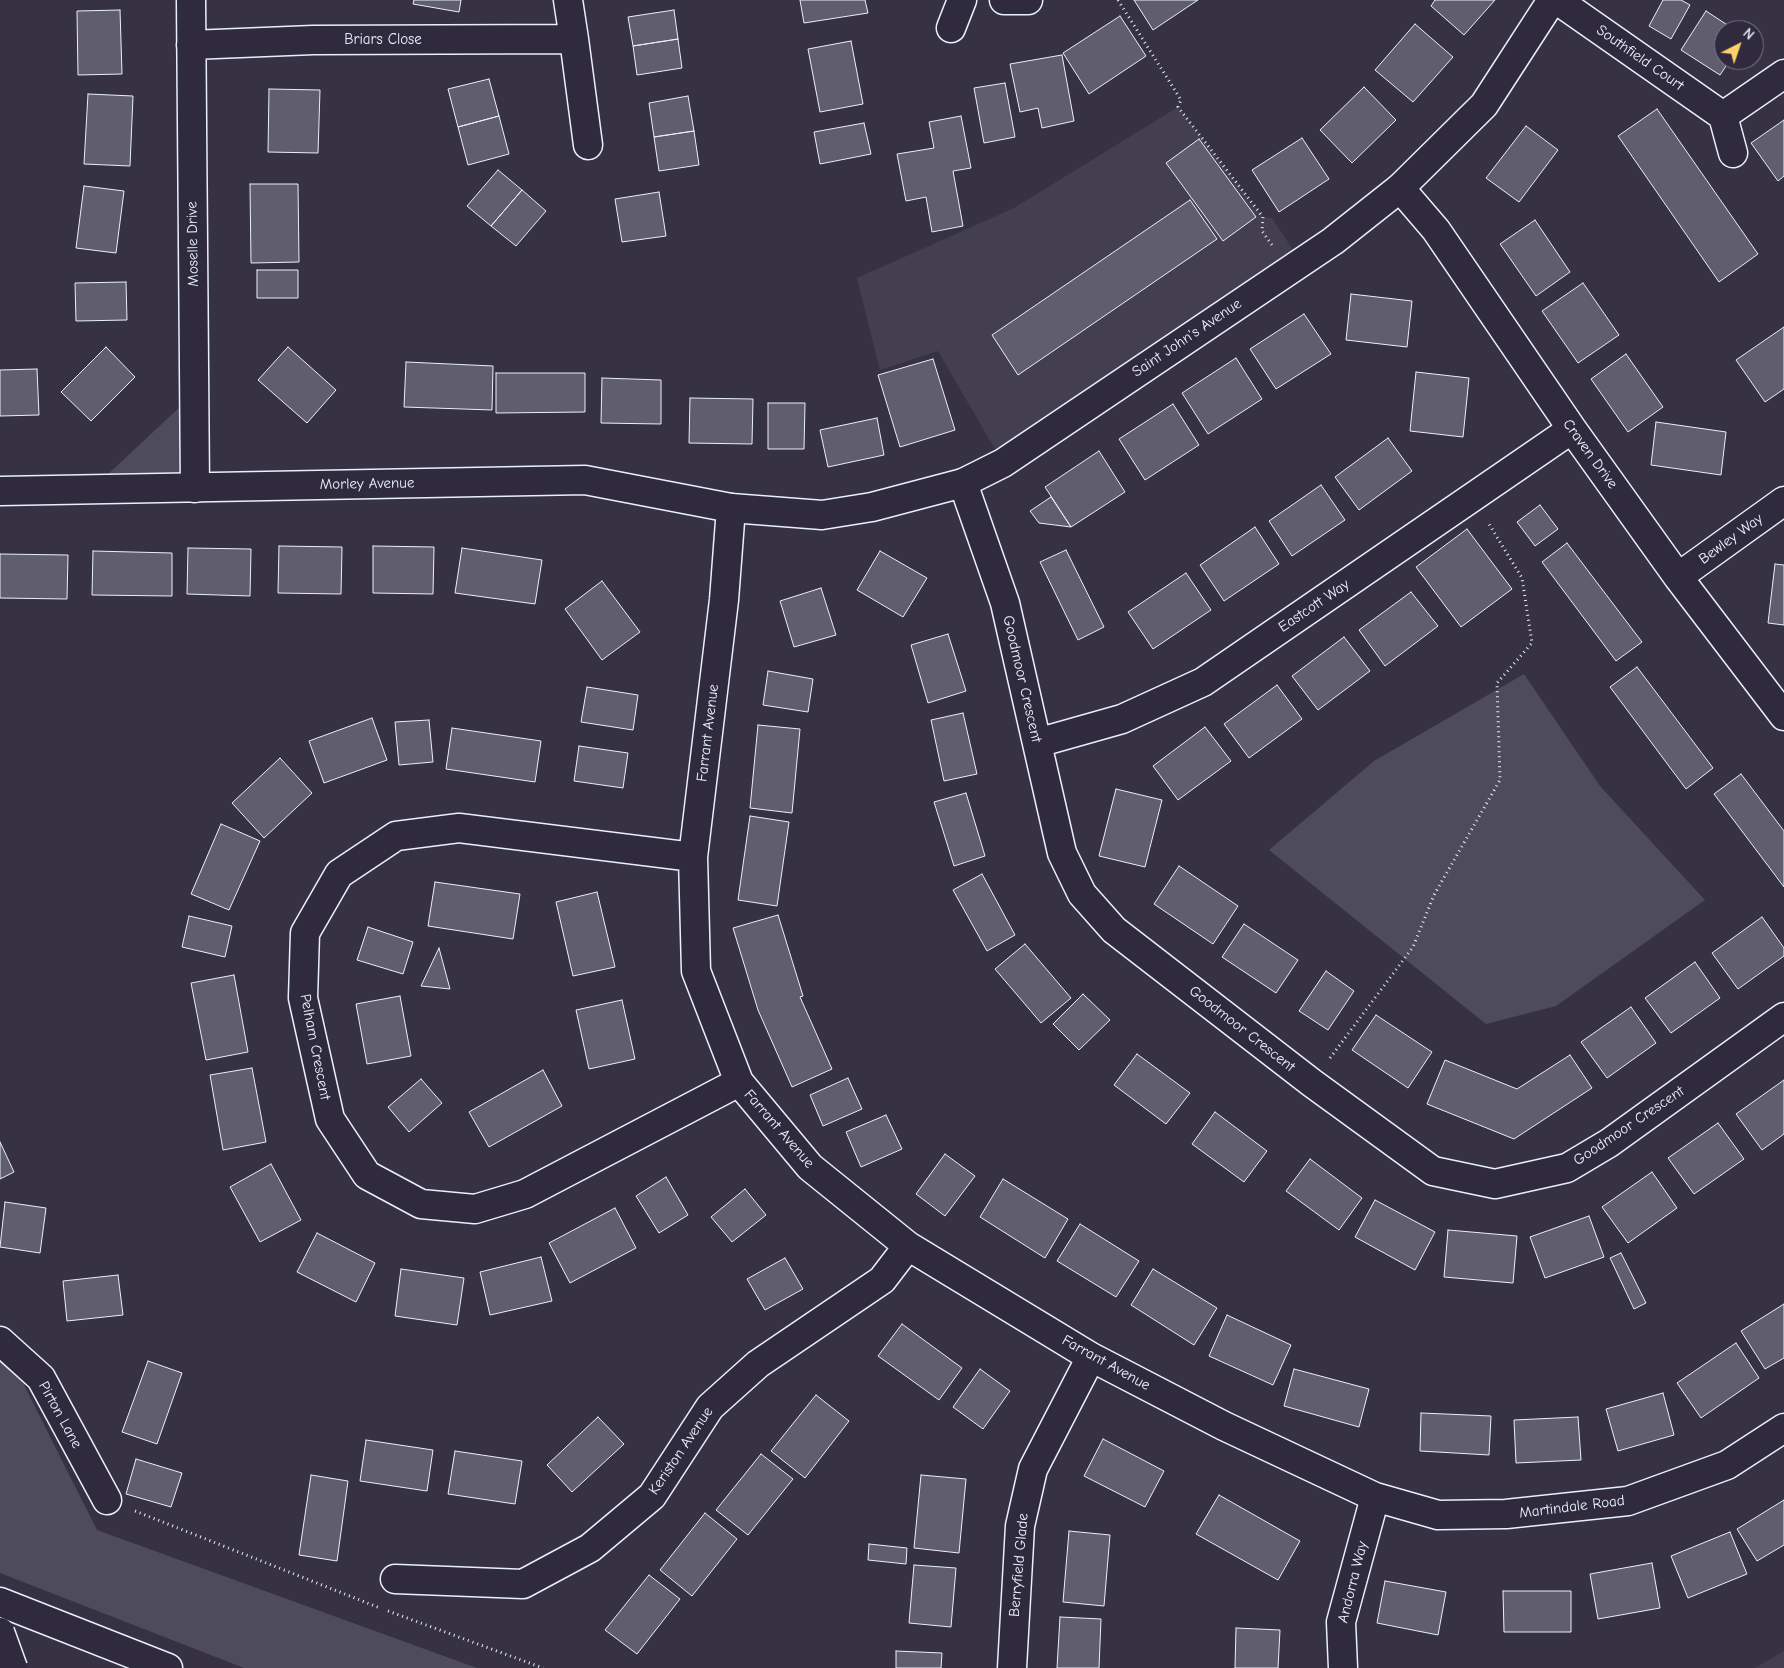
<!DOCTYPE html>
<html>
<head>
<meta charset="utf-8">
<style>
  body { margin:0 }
  #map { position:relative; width:1784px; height:1668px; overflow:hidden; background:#363244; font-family:"Comic Neue",sans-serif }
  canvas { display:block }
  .north { position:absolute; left:1714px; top:20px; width:50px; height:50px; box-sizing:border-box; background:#2f2a3d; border:1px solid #797a88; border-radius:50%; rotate:41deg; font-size:14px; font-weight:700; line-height:20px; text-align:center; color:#e8f1f8 }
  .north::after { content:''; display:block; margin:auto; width:18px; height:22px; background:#ffd166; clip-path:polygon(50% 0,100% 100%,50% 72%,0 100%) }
</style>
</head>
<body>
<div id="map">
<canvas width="1784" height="1668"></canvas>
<div class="north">N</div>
</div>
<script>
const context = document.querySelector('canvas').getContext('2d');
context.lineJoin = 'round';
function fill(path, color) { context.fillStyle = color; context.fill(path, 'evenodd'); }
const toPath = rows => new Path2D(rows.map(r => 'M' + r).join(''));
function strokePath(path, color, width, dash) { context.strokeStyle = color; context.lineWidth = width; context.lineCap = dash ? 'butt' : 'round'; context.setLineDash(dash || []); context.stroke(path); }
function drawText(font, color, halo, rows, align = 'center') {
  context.font = font + ' "Comic Neue",sans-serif'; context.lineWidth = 4; context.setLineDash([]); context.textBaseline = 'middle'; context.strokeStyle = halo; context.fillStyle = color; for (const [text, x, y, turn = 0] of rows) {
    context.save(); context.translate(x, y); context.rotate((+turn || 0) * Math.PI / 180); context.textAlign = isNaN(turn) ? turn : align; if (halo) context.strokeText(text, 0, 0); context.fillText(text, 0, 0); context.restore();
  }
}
fill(toPath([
  [1178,107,1263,217,1272,218,1301,262,1003,463,938,351,880,370,857,278,1014,208],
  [1784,1651,1784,1668,1755,1668]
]), '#433f51');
fill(toPath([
  [195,393,195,488,92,489],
  [1524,674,1600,786,1705,900,1556,1006,1486,1024,1269,850,1374,761],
  [0,1341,41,1378,24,1385,97,1530,477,1668,244,1668,0,1573]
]), '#4d4b5c');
const building = toPath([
  [414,0,461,0,459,12,413,4,414,0],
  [800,0,865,0,868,13,804,23,800,0],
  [1134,0,1198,0,1153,30,1134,0],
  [1435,0,1495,0,1464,35,1431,6,1435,0],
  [1663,0,1681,0,1690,5,1671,39,1649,26,1663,0],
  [120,10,122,74,78,75,77,11,120,10],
  [674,10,678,39,633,46,628,17,674,10],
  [1706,11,1735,30,1724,30,1724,60,1730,60,1720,75,1681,50,1706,11],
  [1120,16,1146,56,1089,94,1063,53,1120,16],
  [1415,24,1453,57,1413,102,1375,70,1415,24],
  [678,39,682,68,637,75,633,46,678,39],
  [851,41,863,104,820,112,808,49,851,41],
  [1062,55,1074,121,1042,128,1038,108,1020,112,1010,64,1062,55],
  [489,79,499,116,458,127,448,89,489,79],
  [1005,83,1015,137,984,143,974,88,1005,83],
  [1364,87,1396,120,1352,163,1320,130,1364,87],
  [269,89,320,90,318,153,268,152,269,89],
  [88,94,133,96,130,166,84,164,88,94],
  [688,96,694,131,654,137,649,103,688,96],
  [1657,109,1758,254,1719,282,1618,136,1657,109],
  [499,116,509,154,468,165,458,127,499,116],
  [961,116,971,168,953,171,963,226,932,232,926,197,906,201,897,154,934,148,929,122,961,116],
  [1784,120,1784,176,1778,181,1751,143,1784,120],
  [864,123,871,154,820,164,814,132,864,123],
  [1526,126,1558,150,1519,202,1486,178,1526,126],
  [694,131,699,165,659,171,654,137,694,131],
  [1302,138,1329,179,1279,212,1252,170,1302,138],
  [1199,139,1256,217,1223,241,1166,163,1199,139],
  [498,170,522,190,491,226,467,206,498,170],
  [250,184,298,184,299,262,251,263,250,184],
  [84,186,124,191,116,253,76,248,84,186],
  [522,190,546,211,516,246,491,226,522,190],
  [659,192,666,236,622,242,615,199,659,192],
  [1190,200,1217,239,1018,375,992,335,1190,200],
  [1535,220,1570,272,1536,296,1500,244,1535,220],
  [257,270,298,270,298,298,257,298,257,270],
  [126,282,127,320,76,321,75,283,126,282],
  [1583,283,1619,335,1578,363,1542,311,1583,283],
  [1351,294,1412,301,1407,347,1346,340,1351,294],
  [1304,314,1331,354,1276,389,1250,349,1304,314],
  [1784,327,1784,389,1765,402,1736,360,1784,327],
  [106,347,135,377,91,421,61,392,106,347],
  [288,347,336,390,307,423,258,380,288,347],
  [1626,354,1663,407,1628,432,1591,379,1626,354],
  [1236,358,1262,399,1208,434,1182,393,1236,358],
  [933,359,955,430,900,447,878,375,933,359],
  [406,362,493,366,492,410,404,407,406,362],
  [37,369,39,415,0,416,0,370,37,369],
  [1416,372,1469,378,1463,437,1410,431,1416,372],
  [496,373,585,373,585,412,496,413,496,373],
  [602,378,661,380,661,424,601,423,602,378],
  [690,398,753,399,752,444,689,443,690,398],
  [768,403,805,403,804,449,768,449,768,403],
  [1173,404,1199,445,1145,480,1119,439,1173,404],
  [877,418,884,455,828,467,820,430,877,418],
  [1656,422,1726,432,1721,475,1651,465,1656,422],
  [1388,438,1412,471,1359,510,1335,477,1388,438],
  [1099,451,1125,492,1071,527,1045,487,1099,451],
  [1321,485,1345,520,1292,556,1269,521,1321,485],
  [1051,497,1071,527,1039,523,1030,511,1051,497],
  [1540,505,1558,529,1535,546,1517,522,1540,505],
  [1255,527,1279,564,1224,601,1200,565,1255,527],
  [1467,529,1512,589,1461,627,1416,567,1467,529],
  [1567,543,1642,642,1616,661,1542,562,1567,543],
  [279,546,342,547,341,594,278,593,279,546],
  [373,546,434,547,433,594,373,593,373,546],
  [188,548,251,549,250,596,187,594,188,548],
  [462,548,542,560,535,604,455,593,462,548],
  [1066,550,1104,627,1078,640,1040,562,1066,550],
  [93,551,172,553,172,596,92,595,93,551],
  [880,551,927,578,903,617,857,590,880,551],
  [0,554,68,555,67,599,0,598,0,554],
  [1775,564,1784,565,1784,625,1768,623,1775,564],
  [1186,573,1211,610,1153,649,1128,612,1186,573],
  [602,581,640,632,602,660,565,609,602,581],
  [821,588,836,635,794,647,780,601,821,588],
  [1411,592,1438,626,1385,666,1359,630,1411,592],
  [948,634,966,691,928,703,911,645,948,634],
  [1344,637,1370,671,1318,710,1292,676,1344,637],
  [1637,667,1713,768,1686,789,1610,687,1637,667],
  [768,671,813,679,808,712,763,705,768,671],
  [1277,685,1302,719,1249,758,1224,724,1277,685],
  [587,687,638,695,633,730,581,722,587,687],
  [963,713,977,774,944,781,931,720,963,713],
  [372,718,387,760,324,783,309,741,372,718],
  [429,720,433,762,399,765,395,722,429,720],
  [758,725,800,729,792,813,750,808,758,725],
  [1205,727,1231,761,1178,800,1153,766,1205,727],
  [452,728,541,741,535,782,446,769,452,728],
  [579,746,628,753,623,788,574,781,579,746],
  [280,758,312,793,264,838,232,803,280,758],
  [1741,774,1784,831,1784,887,1714,794,1741,774],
  [1116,789,1162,800,1145,867,1099,856,1116,789],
  [966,793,985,856,954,866,934,802,966,793],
  [750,816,789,822,777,906,738,900,750,816],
  [221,824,260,841,229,910,191,894,221,824],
  [1179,866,1238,906,1213,944,1154,904,1179,866],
  [982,874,1015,935,987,951,953,890,982,874],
  [435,882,520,894,513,939,428,926,435,882],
  [597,892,615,967,573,976,556,902,597,892],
  [778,915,803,996,800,997,832,1069,792,1087,758,1010,733,928,778,915],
  [189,916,232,926,225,957,182,947,189,916],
  [1762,917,1784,948,1784,956,1738,989,1712,953,1762,917],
  [1244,924,1298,960,1276,993,1222,957,1244,924],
  [368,927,413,942,403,974,357,960,368,927],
  [1025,944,1071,998,1041,1023,995,969,1025,944],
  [439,948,450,989,421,986,439,948],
  [1695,962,1720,998,1671,1033,1645,998,1695,962],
  [1326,971,1354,991,1328,1030,1299,1011,1326,971],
  [234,975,248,1052,206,1060,191,983,234,975],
  [1083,994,1110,1020,1079,1050,1053,1024,1083,994],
  [400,996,411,1056,367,1064,356,1004,400,996],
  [622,1000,635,1059,589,1069,576,1010,622,1000],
  [1631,1007,1656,1043,1607,1078,1581,1042,1631,1007],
  [1376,1015,1432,1052,1408,1088,1352,1050,1376,1015],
  [1137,1054,1190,1093,1166,1124,1114,1085,1137,1054],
  [1570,1055,1592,1088,1514,1139,1427,1104,1445,1060,1517,1089,1570,1055],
  [252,1068,266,1142,223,1150,210,1075,252,1068],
  [543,1070,562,1106,489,1147,469,1112,543,1070],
  [848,1078,862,1109,823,1126,810,1095,848,1078],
  [421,1079,442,1103,409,1132,388,1107,421,1079],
  [1784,1080,1784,1134,1762,1150,1736,1114,1784,1080],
  [1215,1112,1267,1151,1244,1182,1192,1144,1215,1112],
  [886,1115,902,1149,861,1167,846,1132,886,1115],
  [1718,1123,1744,1159,1694,1194,1668,1158,1718,1123],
  [0,1142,14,1172,0,1179,0,1142],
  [945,1154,975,1176,945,1216,916,1194,945,1154],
  [1310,1159,1362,1198,1339,1230,1286,1191,1310,1159],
  [271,1164,301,1220,260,1242,230,1187,271,1164],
  [1652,1172,1677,1208,1628,1243,1602,1207,1652,1172],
  [666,1177,688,1215,659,1233,636,1196,666,1177],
  [1003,1179,1068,1219,1045,1258,980,1217,1003,1179],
  [745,1189,766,1215,732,1242,711,1217,745,1189],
  [1375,1200,1435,1232,1415,1270,1355,1237,1375,1200],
  [5,1202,46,1208,40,1253,0,1247,5,1202],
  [615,1208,636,1248,570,1283,549,1243,615,1208],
  [1589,1216,1604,1257,1545,1278,1530,1237,1589,1216],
  [1080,1224,1139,1261,1116,1297,1057,1261,1080,1224],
  [1448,1230,1517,1236,1513,1283,1444,1277,1448,1230],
  [317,1233,375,1263,356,1302,297,1272,317,1233],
  [1621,1253,1646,1303,1634,1309,1610,1258,1621,1253],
  [541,1257,552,1301,490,1315,480,1272,541,1257],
  [785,1258,803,1289,765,1310,747,1279,785,1258],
  [401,1269,464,1278,457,1325,395,1316,401,1269],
  [1153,1269,1217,1308,1194,1345,1131,1305,1153,1269],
  [118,1275,123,1315,67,1321,63,1281,118,1275],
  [1784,1304,1784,1358,1765,1369,1741,1331,1784,1304],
  [1227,1315,1291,1345,1273,1385,1209,1356,1227,1315],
  [902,1324,962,1368,939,1400,878,1356,902,1324],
  [1736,1343,1759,1378,1701,1418,1677,1383,1736,1343],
  [148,1361,182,1373,157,1444,122,1432,148,1361],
  [980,1369,1010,1391,983,1429,953,1407,980,1369],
  [1294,1369,1369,1389,1359,1427,1284,1406,1294,1369],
  [1663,1393,1674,1435,1618,1451,1606,1409,1663,1393],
  [816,1395,849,1421,805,1478,771,1451,816,1395],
  [1421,1413,1491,1416,1489,1455,1420,1451,1421,1413],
  [598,1417,624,1444,572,1492,547,1465,598,1417],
  [1578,1417,1581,1460,1516,1463,1514,1420,1578,1417],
  [1103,1439,1164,1471,1145,1507,1084,1476,1103,1439],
  [366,1440,433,1450,427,1491,360,1481,366,1440],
  [455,1451,522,1461,515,1504,448,1494,455,1451],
  [761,1454,793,1479,748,1535,716,1510,761,1454],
  [136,1459,182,1473,171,1507,126,1494,136,1459],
  [311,1475,348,1481,337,1561,299,1555,311,1475],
  [921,1475,966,1479,959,1553,914,1548,921,1475],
  [1219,1495,1300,1541,1278,1580,1196,1534,1219,1495],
  [1784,1500,1784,1545,1757,1561,1737,1529,1784,1500],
  [705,1513,737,1539,692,1596,660,1570,705,1513],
  [1069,1531,1110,1535,1104,1606,1063,1602,1069,1531],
  [1730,1532,1747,1574,1688,1598,1671,1556,1730,1532],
  [869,1544,907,1548,906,1564,868,1560,869,1544],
  [1652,1563,1660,1608,1598,1619,1590,1574,1652,1563],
  [914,1565,956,1568,951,1627,909,1623,914,1565],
  [649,1575,680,1599,637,1654,605,1630,649,1575],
  [1385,1581,1446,1592,1438,1635,1377,1623,1385,1581],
  [1503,1591,1571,1591,1571,1632,1504,1632,1503,1591],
  [1060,1617,1101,1619,1099,1668,1057,1668,1060,1617],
  [1236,1628,1280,1630,1278,1668,1235,1668,1236,1628],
  [896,1651,942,1653,941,1668,896,1668,896,1651]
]);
fill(building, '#605e6e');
strokePath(building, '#e8f1f8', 1);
const minor = toPath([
  [191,0,195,488],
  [1004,0,1028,0],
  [1557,0,1723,116,1733,153],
  [951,28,962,0],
  [574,39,588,145],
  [191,45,313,40,574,39,568,0],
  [1723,116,1784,74],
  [1400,188,1436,230,1572,429,1678,577,1784,716],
  [963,483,1005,603,1062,853,1082,894,1114,930,1312,1083,1433,1171,1495,1184,1567,1168,1609,1143,1784,1017],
  [731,508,724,600,693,857,696,971,739,1082,810,1167,908,1246,1091,1357,1224,1426,1375,1497,1438,1515,1506,1514,1628,1501,1727,1465,1784,1428],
  [1678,577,1784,501],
  [1037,743,1122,719,1203,682,1572,429],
  [693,857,459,828,396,836,339,874,305,933,303,998,330,1119,367,1175,421,1204,475,1209,525,1194,739,1082],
  [0,1341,41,1378,107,1500],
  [395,1579,523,1584,590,1548,652,1496,710,1407,758,1364,882,1280,908,1246],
  [1012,1668,1020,1526,1033,1469,1091,1357],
  [1343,1668,1341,1622,1375,1497]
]);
const tertiary = toPath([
  [0,491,585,480,731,508,822,515,872,507,963,483,1003,463,1333,241,1400,188,1484,105,1552,0]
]);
const trunk = toPath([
  [0,1602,168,1668]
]);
strokePath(minor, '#e8f1f8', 31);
strokePath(tertiary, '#e8f1f8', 31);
strokePath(trunk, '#e8f1f8', 31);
strokePath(toPath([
  [1118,0,1181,100,1178,107,1263,217,1262,231,1272,245],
  [1330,1058,1413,947,1434,895,1500,780,1497,683,1532,643,1522,578,1489,524],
  [135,1511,380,1608],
  [388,1611,543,1668]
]), '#e8f1f8', 3, [1, 4]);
strokePath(minor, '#2f2a3d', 28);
strokePath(tertiary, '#2f2a3d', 28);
strokePath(trunk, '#2f2a3d', 28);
const tertiaryBridge = toPath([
  [0,1632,13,1668]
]);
strokePath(tertiaryBridge, '#e8f1f8', 31, []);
strokePath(tertiaryBridge, '#2f2a3d', 28);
drawText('15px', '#e8f1f8', '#2f2a3d', [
  ["Briars Close",383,40],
  ["Southfield Court",1640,58,35],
  ["Moselle Drive",193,244,-91],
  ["Saint John's Avenue",1187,338,-34],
  ["Craven Drive",1590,454,54],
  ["Morley Avenue",367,484,-1],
  ["Bewley Way",1731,539,-36],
  ["Eastcott Way",1314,606,-34],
  ["Goodmoor Crescent",1022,679,77],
  ["Farrant Avenue",708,733,-83],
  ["Goodmoor Crescent",1242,1029,38],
  ["Pelham Crescent",315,1047,79],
  ["Goodmoor Crescent",1629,1126,-34],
  ["Farrant Avenue",779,1129,49],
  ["Farrant Avenue",1106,1363,29],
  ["Pirton Lane",60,1415,61],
  ["Keriston Avenue",681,1451,-56],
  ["Martindale Road",1572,1507,-7],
  ["Berryfield Glade",1019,1565,-85],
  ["Andorra Way",1353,1582,-76]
]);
</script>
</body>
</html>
